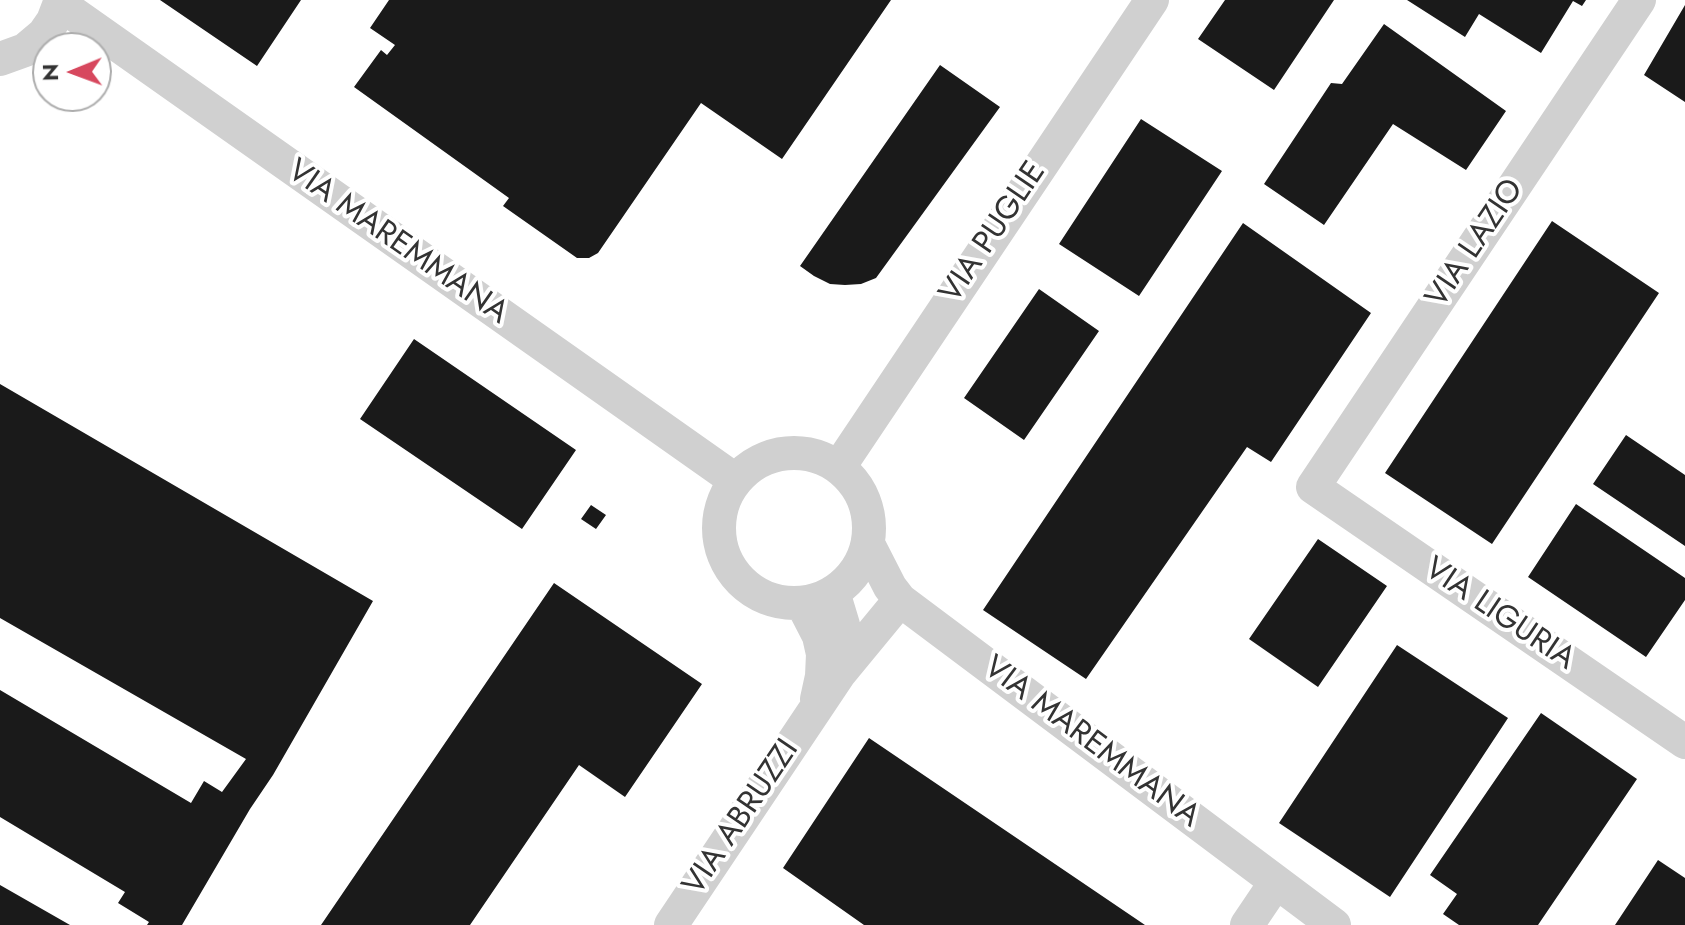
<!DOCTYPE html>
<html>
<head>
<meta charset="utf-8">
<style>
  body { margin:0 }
  #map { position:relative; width:1685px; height:925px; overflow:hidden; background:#fff; font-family:Jost,sans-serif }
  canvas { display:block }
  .north { position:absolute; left:32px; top:32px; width:80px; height:80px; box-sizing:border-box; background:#fff; border:2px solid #adadad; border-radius:50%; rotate:269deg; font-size:22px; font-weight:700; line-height:32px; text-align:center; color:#333 }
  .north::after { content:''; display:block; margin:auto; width:28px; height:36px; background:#d7485e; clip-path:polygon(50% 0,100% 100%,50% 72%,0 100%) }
</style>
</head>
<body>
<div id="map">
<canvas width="1685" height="925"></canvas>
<div class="north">N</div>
</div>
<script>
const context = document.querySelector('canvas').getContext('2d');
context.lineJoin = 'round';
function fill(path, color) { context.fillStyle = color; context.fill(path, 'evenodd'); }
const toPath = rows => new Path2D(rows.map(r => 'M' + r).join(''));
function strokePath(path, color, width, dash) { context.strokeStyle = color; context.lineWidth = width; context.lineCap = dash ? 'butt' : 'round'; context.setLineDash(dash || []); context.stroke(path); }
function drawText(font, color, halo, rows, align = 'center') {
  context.font = font + ' Jost,sans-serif'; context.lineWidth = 8; context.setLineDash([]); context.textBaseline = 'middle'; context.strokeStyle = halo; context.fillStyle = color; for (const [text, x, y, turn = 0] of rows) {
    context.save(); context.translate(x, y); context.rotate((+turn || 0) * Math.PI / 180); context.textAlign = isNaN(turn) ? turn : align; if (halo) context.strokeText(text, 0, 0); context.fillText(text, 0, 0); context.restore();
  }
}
fill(toPath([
  [160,0,301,0,257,66],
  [389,0,891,0,782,159,701,103,598,253,589,258,577,258,503,206,509,198,354,87,381,50,387,55,395,45,370,28],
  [1225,0,1334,0,1274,90,1198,39],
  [1407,0,1586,0,1582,6,1573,1,1541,53,1479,14,1465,37],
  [1685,5,1685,102,1644,75],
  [1384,24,1506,111,1466,170,1393,124,1324,225,1264,184,1331,83,1342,84],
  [940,65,1000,107,876,278,861,284,845,285,830,284,814,276,800,266],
  [1141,119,1222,171,1139,296,1059,244],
  [1552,221,1659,293,1492,544,1385,473],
  [1243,223,1371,313,1271,462,1247,447,1086,679,983,610],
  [1039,289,1099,331,1024,440,964,398],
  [414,339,576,450,522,529,360,419],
  [0,384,373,601,273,775,250,809,182,925,147,925,149,922,118,903,125,892,0,817,0,690,191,803,204,781,222,792,246,759,0,618],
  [1626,435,1685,475,1685,546,1593,484],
  [1576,504,1685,578,1685,600,1646,657,1528,577],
  [591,505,606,515,596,529,581,519],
  [1318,539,1387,586,1318,687,1249,639],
  [554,583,702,684,625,797,579,765,470,925,321,925],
  [1397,645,1508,718,1390,897,1279,823],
  [1541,713,1637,779,1538,925,1459,925,1443,914,1457,894,1430,875],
  [869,738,1145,925,864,925,783,868],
  [1658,860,1685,878,1685,925,1615,925],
  [0,885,70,925,0,925]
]), '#1a1a1a');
strokePath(toPath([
  [1639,0,1313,487,1685,742],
  [60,4,735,480],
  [0,59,25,50,44,34,53,21,61,0],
  '719 528a75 75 0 1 1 150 0a75 75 0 1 1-150 0Z',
  [839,467,1152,0],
  [868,544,890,587,900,600,1334,925],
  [833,592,843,625,845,641,839,674],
  [802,603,819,636,823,654,822,676,817,699],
  [671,925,839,674,900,600],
  [1247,925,1276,882]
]), '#d0d0d0', 34);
drawText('32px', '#333', '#fff', [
  ["VIA PUGLIE",994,233,-56],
  ["VIA MAREMMANA",397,243,35],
  ["VIA LAZIO",1476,244,-56],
  ["VIA LIGURIA",1499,615,34],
  ["VIA MAREMMANA",1091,743,37],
  ["VIA ABRUZZI",742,818,-56]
]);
</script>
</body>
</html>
